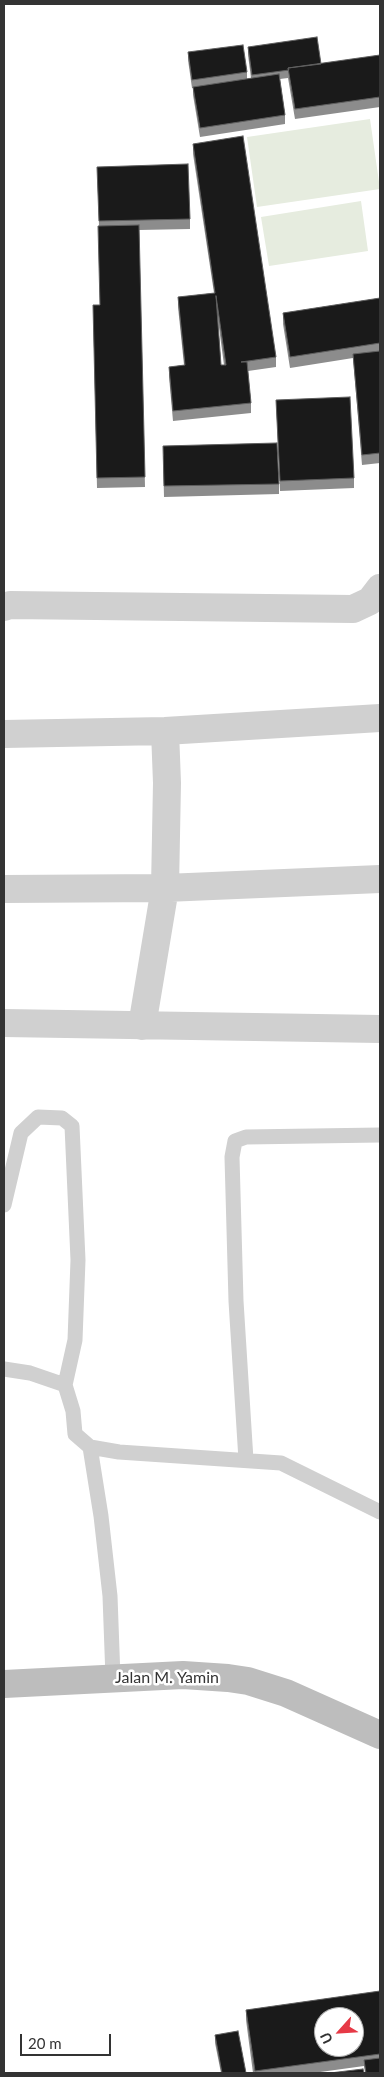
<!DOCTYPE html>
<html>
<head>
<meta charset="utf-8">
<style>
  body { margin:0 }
  #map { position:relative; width:384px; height:2077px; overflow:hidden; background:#fff; font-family:Lato,sans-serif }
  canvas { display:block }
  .frame { position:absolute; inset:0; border:5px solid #333; pointer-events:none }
  .north { position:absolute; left:314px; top:2007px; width:50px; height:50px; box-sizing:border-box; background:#fff; border:1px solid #adadad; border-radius:50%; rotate:244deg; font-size:14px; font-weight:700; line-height:20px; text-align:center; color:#333 }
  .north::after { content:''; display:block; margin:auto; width:18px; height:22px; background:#e63946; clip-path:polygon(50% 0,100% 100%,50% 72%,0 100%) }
  .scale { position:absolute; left:20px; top:2034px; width:91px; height:22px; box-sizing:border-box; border:2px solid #333; border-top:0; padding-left:6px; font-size:15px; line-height:18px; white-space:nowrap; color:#333; -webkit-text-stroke:4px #fff; paint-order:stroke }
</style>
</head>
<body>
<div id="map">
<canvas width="384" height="2077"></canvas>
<div class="frame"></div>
<div class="north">U</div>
<div class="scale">20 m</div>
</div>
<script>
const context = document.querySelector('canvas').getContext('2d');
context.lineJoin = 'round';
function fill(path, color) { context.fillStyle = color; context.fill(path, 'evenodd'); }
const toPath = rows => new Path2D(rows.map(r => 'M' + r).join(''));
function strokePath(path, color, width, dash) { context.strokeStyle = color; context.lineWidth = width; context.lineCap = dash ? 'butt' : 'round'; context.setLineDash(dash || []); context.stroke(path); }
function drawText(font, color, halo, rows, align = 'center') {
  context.font = font + ' Lato,sans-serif'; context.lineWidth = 5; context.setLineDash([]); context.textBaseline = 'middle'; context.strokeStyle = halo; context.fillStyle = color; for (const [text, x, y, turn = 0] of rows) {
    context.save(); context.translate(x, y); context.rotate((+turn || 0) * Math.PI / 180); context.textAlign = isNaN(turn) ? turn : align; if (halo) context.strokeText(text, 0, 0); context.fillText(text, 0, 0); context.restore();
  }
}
fill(toPath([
  [370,119,380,189,257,207,247,137],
  [361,201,368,251,269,266,261,217]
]), '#e6ecdf');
strokePath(toPath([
  [4,1205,21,1133,38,1117,62,1118,72,1126,78,1260,75,1340,65,1385],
  [4,1369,30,1373,65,1385,73,1411,75,1434,90,1447,119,1452,281,1463,380,1512],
  [90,1447,101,1516,110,1596,113,1678],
  [246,1460,236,1301,232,1157,235,1141,246,1137,380,1135]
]), '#d0d0d0', 15);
strokePath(toPath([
  [4,607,10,605,353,609,370,601,380,588],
  [4,734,165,731,380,718],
  [4,889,165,888,380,879],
  [4,1023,380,1029],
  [142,1026,165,888,167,783,165,731]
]), '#d0d0d0', 28);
strokePath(toPath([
  [4,1684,183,1675,228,1678,248,1681,286,1693,380,1735]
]), '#bdbdbd', 28);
fill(toPath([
  [248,47,321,64,380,55,380,107,295,119,288,78,280,79,285,115,285,124,200,137,193,95,193,88,192,88,188,60,188,52,247,72,247,79,251,78,248,55],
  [193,144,276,357,276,367,248,371,251,403,251,413,173,421,169,377,169,367,184,365,178,307,178,297,214,293,193,154],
  [218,320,224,365,221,365],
  [97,167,190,219,190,229,139,230,145,487,97,488,93,305,100,305,99,226],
  [380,298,380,463,362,465,353,358,290,368,283,324,283,313],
  [276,400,354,478,354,488,280,491],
  [163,456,279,484,279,494,164,497],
  [380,1991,380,2073,365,2073,364,2066,313,2073,253,2073,246,2020,246,2010],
  [215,2035,246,2073,221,2073,215,2043]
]), '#8c8c8c');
const building = toPath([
  [317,37,321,64,288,68,289,70,252,75,248,47,317,37],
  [243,45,247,72,192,80,188,52,243,45],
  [380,55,380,97,295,109,288,68,380,55],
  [279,74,285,115,200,128,193,87,279,74],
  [243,136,276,357,241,362,247,362,251,403,173,411,169,367,185,365,178,297,215,293,193,144,243,136],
  [216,296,226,365,221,365,216,296],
  [188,164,190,219,99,221,97,167,188,164],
  [139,225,145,477,97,478,93,305,100,305,98,226,139,225],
  [380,298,380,343,290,357,283,313,380,298],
  [380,351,380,453,362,455,353,354,380,351],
  [350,397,354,478,280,481,276,400,350,397],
  [277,443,279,484,164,486,163,446,277,443],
  [380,1991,380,2054,255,2071,246,2010,380,1991],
  [324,2017,354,2017,354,2047,324,2047,324,2017],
  [238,2031,246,2073,222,2073,215,2035,238,2031],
  [380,2058,380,2073,366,2073,364,2060,380,2058],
  [363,2069,364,2073,330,2073,363,2069]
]);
fill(building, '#1a1a1a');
strokePath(building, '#5f5f5f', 1);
drawText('16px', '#333', '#fff', [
  ["Jalan M. Yamin",167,1678]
]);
</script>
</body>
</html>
